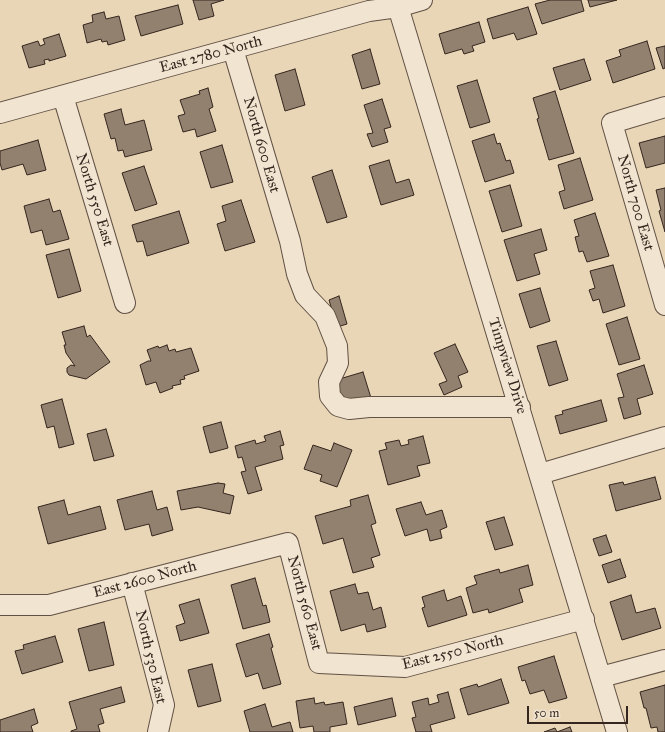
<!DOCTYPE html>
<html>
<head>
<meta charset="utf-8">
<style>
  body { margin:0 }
  #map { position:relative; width:665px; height:732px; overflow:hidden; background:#e9d6b7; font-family:"IM FELL Great Primer",serif }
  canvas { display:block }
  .scale { position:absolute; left:527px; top:706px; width:101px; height:18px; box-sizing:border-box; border:2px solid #34251e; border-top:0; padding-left:5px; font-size:12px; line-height:14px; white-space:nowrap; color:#34251e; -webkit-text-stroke:3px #f1e4d0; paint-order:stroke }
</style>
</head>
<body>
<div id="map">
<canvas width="665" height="732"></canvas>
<div class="scale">50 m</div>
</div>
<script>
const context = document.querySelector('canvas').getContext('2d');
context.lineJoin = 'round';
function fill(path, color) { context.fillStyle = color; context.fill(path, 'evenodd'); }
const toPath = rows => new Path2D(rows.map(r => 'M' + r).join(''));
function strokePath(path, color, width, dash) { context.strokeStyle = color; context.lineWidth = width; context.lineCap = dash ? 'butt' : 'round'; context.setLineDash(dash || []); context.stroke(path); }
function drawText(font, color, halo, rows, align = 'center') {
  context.font = font + ' "IM FELL Great Primer",serif'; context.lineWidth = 3; context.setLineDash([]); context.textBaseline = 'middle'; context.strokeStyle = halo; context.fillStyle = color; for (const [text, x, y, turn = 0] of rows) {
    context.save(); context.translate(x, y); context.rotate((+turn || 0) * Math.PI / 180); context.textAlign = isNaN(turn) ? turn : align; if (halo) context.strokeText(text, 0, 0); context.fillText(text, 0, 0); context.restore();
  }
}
const building = toPath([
  [193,0,224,0,211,4,214,16,199,20,193,0],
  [550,0,581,0,584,11,542,24,535,4,550,0],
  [588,0,617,0,590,7,588,0],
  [178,5,183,24,141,36,135,16,178,5],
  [528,7,537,34,517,40,514,33,493,39,487,19,528,7],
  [104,12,106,19,119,16,125,40,108,45,107,41,102,42,101,39,87,43,83,25,93,22,92,15,104,12],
  [479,22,485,42,472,46,474,51,464,54,462,49,445,54,439,34,479,22],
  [59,34,66,56,49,61,49,59,44,60,45,64,29,68,22,46,38,41,40,46,45,44,43,39,59,34],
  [647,41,655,69,613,83,606,61,621,56,619,50,647,41],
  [665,46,665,68,663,69,656,48,665,46],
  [370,49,380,84,362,89,352,55,370,49],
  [584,59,591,80,560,90,553,68,584,59],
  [295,69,305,105,285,111,275,75,295,69],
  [477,80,490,122,470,128,457,86,477,80],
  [208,88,213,107,209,109,216,131,197,137,195,129,183,132,178,116,185,114,180,100,200,94,199,91,208,88],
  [555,91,574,153,549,160,537,119,539,118,533,98,555,91],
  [382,99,391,127,384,129,388,142,372,147,367,134,373,133,364,105,382,99],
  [121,109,125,125,144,120,152,150,125,157,123,150,118,151,115,138,111,139,104,114,121,109],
  [494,134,497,144,500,143,506,161,510,160,514,173,485,182,472,141,494,134],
  [665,136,665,163,646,168,639,143,665,136],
  [38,140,46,170,27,175,23,164,2,170,0,163,0,151,38,140],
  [222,145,233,182,211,188,200,152,222,145],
  [580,158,593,200,564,209,559,192,565,190,558,165,580,158],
  [389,160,396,183,409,179,414,195,381,205,369,166,389,160],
  [144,166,157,204,135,211,122,173,144,166],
  [332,170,347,217,327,223,312,177,332,170],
  [510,185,522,226,502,232,489,191,510,185],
  [665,188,665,232,659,211,661,210,656,190,665,188],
  [49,199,53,212,60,210,69,239,46,245,42,230,31,233,24,206,49,199],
  [241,200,255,242,225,251,217,224,226,221,222,206,241,200],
  [179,211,189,243,147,256,143,241,137,242,132,225,179,211],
  [595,213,609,256,587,262,583,251,579,252,575,237,579,236,574,220,595,213],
  [541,229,547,250,534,254,540,274,517,281,504,240,541,229],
  [69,249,81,291,58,298,46,255,69,249],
  [613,265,625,306,603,313,599,299,593,301,589,290,595,288,590,271,613,265],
  [540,288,550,321,530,328,519,294,540,288],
  [339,296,347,324,337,327,329,300,339,296],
  [627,317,640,359,619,365,606,324,627,317],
  [84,326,87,337,90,335,110,362,86,379,69,375,67,372,67,368,71,365,75,366,66,353,64,345,66,345,62,332,84,326],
  [556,341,568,380,549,386,537,346,556,341],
  [455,344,468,372,458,376,462,387,444,395,439,384,447,381,434,353,455,344],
  [167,345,169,351,175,349,176,352,191,348,199,371,184,376,185,379,180,380,181,384,172,386,173,388,160,393,156,382,146,385,140,365,148,361,151,361,147,350,158,346,159,348,167,345],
  [644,365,653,394,637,399,641,414,624,419,618,398,624,397,617,374,644,365],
  [363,372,371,398,343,406,336,380,363,372],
  [62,399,74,444,59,448,54,426,47,428,41,405,62,399],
  [601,400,607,421,560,434,555,416,563,414,562,411,601,400],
  [221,422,228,448,210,453,203,427,221,422],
  [106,429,114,456,94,461,87,434,106,429],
  [280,431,284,445,280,446,283,459,255,467,262,490,248,494,241,472,246,471,242,457,238,458,235,446,255,440,256,444,266,441,264,436,280,431],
  [423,436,430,463,417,466,420,476,388,485,379,451,387,449,385,443,399,440,401,446,409,444,408,440,423,436],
  [334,443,352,450,337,487,320,481,322,475,304,469,313,445,331,451,334,443],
  [655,477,661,499,616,511,609,485,623,482,624,485,655,477],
  [218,483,225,484,223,493,234,496,230,514,198,507,181,510,177,491,218,483],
  [152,491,157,510,167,507,173,530,152,536,149,524,125,530,117,500,152,491],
  [368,495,376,523,371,525,380,555,371,558,374,567,353,573,343,538,323,544,315,516,351,506,350,500,368,495],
  [64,500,68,515,100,506,106,529,48,544,38,507,64,500],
  [421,502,426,515,442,510,447,527,440,530,442,538,430,541,427,529,405,536,396,509,421,502],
  [504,517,513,545,495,550,486,522,504,517],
  [606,535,612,552,599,556,593,539,606,535],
  [620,559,626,577,608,583,602,565,620,559],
  [528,565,533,585,519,589,523,602,489,613,488,609,473,613,466,588,477,584,474,576,499,569,500,573,528,565],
  [255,578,263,606,266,605,270,622,243,629,231,585,255,578],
  [355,584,358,594,368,592,373,610,381,607,386,627,367,632,365,624,341,631,330,591,355,584],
  [444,590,447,601,461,596,467,615,428,627,422,608,425,607,422,597,444,590],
  [631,595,636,613,655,608,661,628,622,640,610,602,631,595],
  [199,599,209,633,180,641,176,626,185,623,179,605,199,599],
  [104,622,114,665,89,671,78,629,104,622],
  [269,634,273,647,271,648,281,684,263,689,258,673,246,677,236,644,269,634],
  [55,636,63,662,22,674,15,651,24,649,23,645,55,636],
  [554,656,567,698,549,703,544,690,530,694,525,680,522,681,518,667,554,656],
  [212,664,221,701,198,707,188,670,212,664],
  [501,679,509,703,468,715,460,689,477,684,478,687,501,679],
  [665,685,665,732,658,732,657,727,651,728,646,708,644,708,640,692,665,685],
  [121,687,125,702,100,709,104,723,98,725,100,732,71,732,71,731,77,729,69,702,121,687],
  [448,692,455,718,430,725,432,732,416,732,412,718,416,717,412,702,428,698,429,705,439,702,437,695,448,692],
  [314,698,315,704,324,702,325,705,343,702,347,724,330,727,330,732,314,732,313,726,300,728,296,701,314,698],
  [392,698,396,716,358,725,354,707,392,698],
  [265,704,272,727,290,722,293,732,250,732,244,711,265,704],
  [34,709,38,723,31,726,33,732,0,732,0,720,34,709],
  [570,727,572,732,544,732,555,728,557,732,570,727]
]);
fill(building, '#92816e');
strokePath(building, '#34251e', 1);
const minor = toPath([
  [396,0,617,732],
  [233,49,290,241,297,274,305,295,325,316,337,346,338,363,329,382,330,396,338,406,349,409,369,407,520,407],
  [63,96,125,303],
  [665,107,612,123,665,305],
  [0,113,369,11,398,7,422,0],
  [540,474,665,437],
  [132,583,164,705,158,732],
  [0,605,49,605,288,543,319,663,405,667,584,619],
  [601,677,665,660]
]);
strokePath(minor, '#615144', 22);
strokePath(minor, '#f1e4d0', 20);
drawText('15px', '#34251e', '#f1e4d0', [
  ["East 2780 North",211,55,-15],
  ["North 600 East",261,145,74],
  ["North 550 East",94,200,73],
  ["North 700 East",635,203,74],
  ["Timpview Drive",507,366,73],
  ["East 2600 North",145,580,-15],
  ["North 560 East",304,603,75],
  ["East 2550 North",453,653,-14],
  ["North 530 East",150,657,77]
]);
</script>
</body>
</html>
